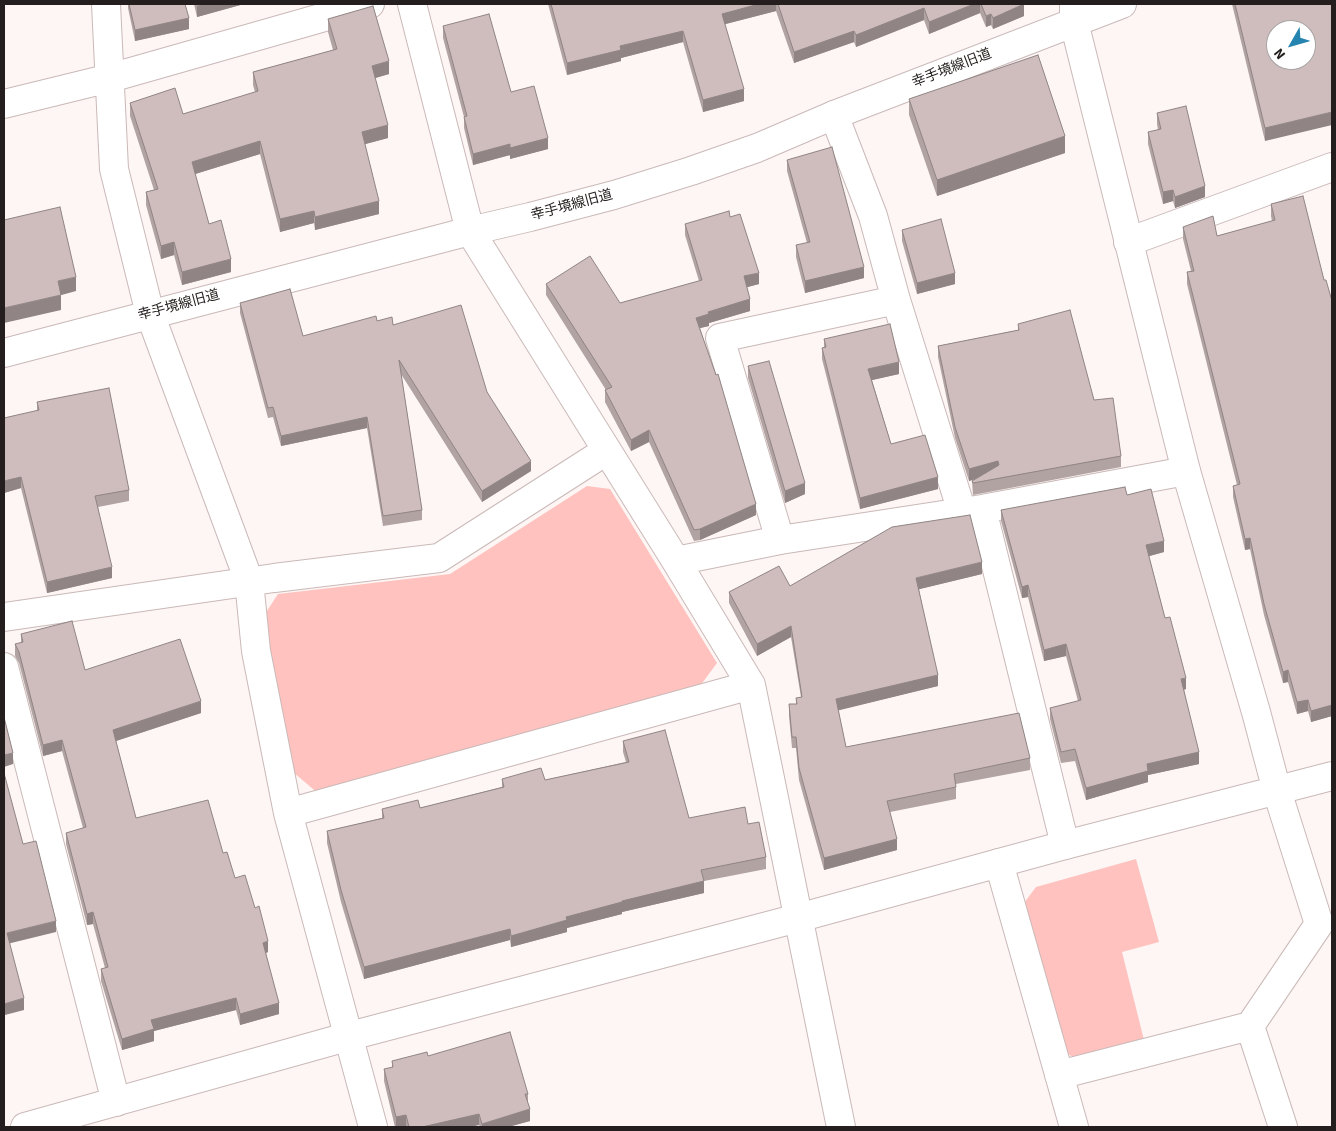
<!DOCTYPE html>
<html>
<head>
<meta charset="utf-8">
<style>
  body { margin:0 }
  #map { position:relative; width:1336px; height:1131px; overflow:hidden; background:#fdf6f5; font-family:"Source Sans 3",sans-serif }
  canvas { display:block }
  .frame { position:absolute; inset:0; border:5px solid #241e1e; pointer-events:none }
  .north { position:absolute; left:1266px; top:20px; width:50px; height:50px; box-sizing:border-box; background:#fff; border:1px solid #a7a5a5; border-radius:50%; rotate:232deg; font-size:14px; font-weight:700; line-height:20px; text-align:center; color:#241e1e }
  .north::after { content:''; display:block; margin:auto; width:18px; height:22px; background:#2584b0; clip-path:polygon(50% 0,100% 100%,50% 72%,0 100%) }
</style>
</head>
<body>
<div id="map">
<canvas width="1336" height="1131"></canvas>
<div class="frame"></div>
<div class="north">N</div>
</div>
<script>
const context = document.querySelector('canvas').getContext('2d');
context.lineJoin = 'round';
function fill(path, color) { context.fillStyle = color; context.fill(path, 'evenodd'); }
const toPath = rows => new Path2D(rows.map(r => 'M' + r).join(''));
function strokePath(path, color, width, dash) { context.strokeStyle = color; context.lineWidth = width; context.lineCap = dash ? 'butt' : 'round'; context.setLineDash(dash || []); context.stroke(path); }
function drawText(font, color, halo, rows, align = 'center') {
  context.font = font + ' "Source Sans 3","Noto Sans JP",sans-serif'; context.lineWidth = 4.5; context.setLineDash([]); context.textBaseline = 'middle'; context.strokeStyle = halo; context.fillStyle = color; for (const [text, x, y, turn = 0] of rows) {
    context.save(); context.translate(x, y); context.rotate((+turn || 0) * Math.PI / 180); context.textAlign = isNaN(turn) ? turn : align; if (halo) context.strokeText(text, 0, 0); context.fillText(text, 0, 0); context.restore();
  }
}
fill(toPath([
  [587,486,610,489,717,663,697,690,320,795,293,772,263,617,278,594,450,574],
  [1136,859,1159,942,1122,952,1144,1040,1076,1059,1065,1052,1024,903,1036,887]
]), '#ffc2be');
const minor = toPath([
  [106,4,114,169,150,314,249,581,256,651,288,813,373,1127],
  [412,4,470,231,676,561,751,685,841,1127],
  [4,104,110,78,370,4],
  [1128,242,1332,167],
  [896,300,962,512],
  [982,509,1065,845],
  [780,540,720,338,896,300,873,216,834,115],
  [676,561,780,540,982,509,1186,471],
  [4,617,274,578,439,558,606,451],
  [4,667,116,1102],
  [1277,791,1319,924,1250,1026,1283,1127],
  [288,813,751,685],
  [999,863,1074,1127],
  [1059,1075,1250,1026]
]);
const tertiary = toPath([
  [1074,4,1074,22,1186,471,1256,712,1277,791],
  [4,353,470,231,530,217,614,195,691,171,757,148,834,115,1122,4],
  [25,1127,350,1036,798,918,1065,845,1332,776]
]);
strokePath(minor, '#cab9b8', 30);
strokePath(tertiary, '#cab9b8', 30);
strokePath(minor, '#fff', 28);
strokePath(tertiary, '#fff', 28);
fill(toPath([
  [128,4,185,4,189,29,135,41,128,8],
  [194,4,244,4,197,17],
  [548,4,1024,4,1024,16,993,29,991,25,986,27,980,13,929,34,924,20,856,47,854,42,794,63,776,11,725,24,744,101,703,112,683,42,621,58,621,61,567,75],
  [1232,4,1332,4,1265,141],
  [328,19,389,74,375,78,388,138,365,144,379,214,315,230,314,223,280,232,260,154,195,174,209,224,231,272,182,285,174,255,161,259,146,205,146,192,154,190,130,116,130,103,183,114,255,92,253,85,253,72,333,50,328,32],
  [443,26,511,92,548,149,510,159,510,155,473,165,464,128,464,117,443,38],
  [909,99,1065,153,937,196,909,115],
  [1157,113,1205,197,1175,208,1173,201,1163,204,1148,144,1148,132,1158,130,1157,124],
  [787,160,864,278,805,293,796,257,796,245,807,243,787,171],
  [1271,204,1324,280,1332,301,1332,716,1311,722,1308,711,1297,714,1288,682,1283,683,1264,615,1250,549,1245,550,1233,497,1233,486,1237,485,1187,284,1187,272,1191,271,1183,239,1183,227,1217,236,1272,221,1271,216],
  [730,217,759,284,747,287,750,311,709,323,709,326,700,328,756,515,700,540,694,541,649,442,631,451,605,402,605,390,606,390,546,295,546,284,620,303,699,281,685,235,685,224],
  [902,230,955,284,917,294,902,241],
  [240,303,303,336,377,321,487,392,531,471,482,502,401,374,422,510,422,520,383,526,367,428,281,446,273,417,268,418,240,313],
  [1018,324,1094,400,1121,456,1121,467,973,495,972,481,977,478,969,481,955,438,938,357,938,346,1018,330],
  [824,339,899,374,872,380,891,444,938,489,860,509,822,359,822,348,824,347],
  [748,366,805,494,785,503,748,378],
  [37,402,129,490,129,501,98,507,112,578,47,593,21,488,4,493,37,410],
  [1127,495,1164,552,1149,556,1165,618,1186,689,1184,690,1199,764,1148,775,1148,782,1086,800,1075,761,1061,763,1050,719,1050,708,1078,701,1066,656,1044,661,1028,597,1022,598,1001,521,1001,510],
  [982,574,919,589,938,686,838,710,846,747,1030,758,1030,770,956,784,956,799,890,812,897,850,824,870,799,780,796,748,792,748,789,716,789,704,796,704,796,698,801,697,791,637,757,656,729,603,729,592,790,586],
  [21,634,85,670,201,713,116,741,136,818,223,853,268,952,266,953,279,1014,240,1025,236,1010,154,1031,154,1041,122,1050,101,981,101,969,105,968,93,924,87,925,66,844,66,833,83,828,62,751,43,756,19,663,15,656,15,644,21,643],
  [623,741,689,818,748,824,766,857,766,869,704,881,704,893,622,912,622,914,567,928,567,932,511,947,510,940,364,979,341,902,327,843,327,831,382,818,382,809,420,808,502,787,502,779,545,780,626,762,623,752],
  [428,1056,528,1094,528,1104,530,1121,508,1127,480,1127,479,1125,469,1127,407,1127,406,1126,401,1127,395,1127,384,1081,384,1069,392,1068,392,1061]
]), '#b1a3a2');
fill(toPath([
  [204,4,244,4,197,17,197,6],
  [759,4,776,4,776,11,722,25,722,14],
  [974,4,980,4,980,13,929,34,929,22],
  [1024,4,1024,16,993,29,993,18],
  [924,8,924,20,856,47,856,35],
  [991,14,991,25,986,27,986,16],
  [189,18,189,29,135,41,135,30],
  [683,31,683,42,621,58,621,61,567,75,567,63,620,46],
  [854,31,854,42,794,63,794,52],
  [389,61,389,74,372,79,372,66],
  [744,89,744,101,703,112,703,100],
  [1332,112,1332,125,1265,141,1265,128],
  [388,125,388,138,362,145,362,132],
  [1065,136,1065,153,937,196,937,180],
  [548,138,548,149,510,159,510,148],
  [260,141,260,154,192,175,192,162],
  [510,144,510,155,473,165,473,154],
  [1205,186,1205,197,1175,208,1175,197],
  [1173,190,1173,201,1163,204,1163,192],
  [379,201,379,214,315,230,315,217],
  [314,211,314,223,280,232,280,219],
  [174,242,174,255,161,259,161,246],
  [231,259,231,272,182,285,182,272],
  [864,267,864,278,805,293,805,281],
  [759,273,759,284,744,288,744,276],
  [955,273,955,284,917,294,917,283],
  [76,277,76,291,58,296,58,281],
  [61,295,61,310,4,323,4,308],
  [750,299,750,311,709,323,709,326,696,329,696,318,708,312],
  [899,362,899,374,868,381,868,369],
  [367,417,367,428,281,446,281,436],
  [649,430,649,442,631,451,631,440],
  [531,461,531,471,482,502,482,491],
  [998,461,998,473,969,481,969,469],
  [21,477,21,488,4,493,4,481],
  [938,477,938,489,860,509,860,498],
  [805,483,805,494,785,503,785,491],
  [756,504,756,515,700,540,700,529],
  [1250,538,1250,549,1245,550,1245,539],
  [1164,541,1164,552,1146,557,1146,545],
  [982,562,982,574,916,590,916,578],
  [112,567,112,578,47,593,47,582],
  [1028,585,1028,597,1022,598,1022,587],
  [791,626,791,637,757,656,757,644],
  [1066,644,1066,656,1044,661,1044,650],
  [1288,670,1288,682,1283,683,1283,672],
  [938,675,938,686,836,711,836,699],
  [1186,678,1186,689,1181,690,1181,679],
  [1308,700,1308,711,1297,714,1297,702],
  [201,701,201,713,113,742,113,730],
  [1332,705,1332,716,1311,722,1311,711],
  [62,740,62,751,43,756,43,745],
  [1199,752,1199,764,1148,775,1148,782,1086,800,1086,788,1147,764],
  [13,753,13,764,4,767,4,755],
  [897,839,897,850,824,870,824,858],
  [704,881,704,893,622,912,622,914,567,928,567,932,511,947,511,936,566,917,622,901],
  [93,912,93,924,87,925,87,914],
  [56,921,56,932,7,944,7,933],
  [510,929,510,940,364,979,364,967],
  [268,941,268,952,263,954,263,943],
  [24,998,24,1010,5,1015,5,1024,4,1025,4,1004],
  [236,998,236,1010,154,1031,154,1041,122,1050,122,1039,151,1020],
  [279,1003,279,1014,240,1025,240,1014],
  [530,1109,530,1121,508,1127,482,1127,482,1124],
  [479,1114,479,1125,469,1127,422,1127],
  [406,1115,406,1126,401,1127,396,1127,396,1117]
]), '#908484');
const building = toPath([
  [129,4,185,4,189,18,135,30,129,4],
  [551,4,759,4,722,14,744,89,703,100,683,31,620,46,621,50,567,63,551,4],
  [778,4,974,4,929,22,924,8,856,35,854,31,794,52,778,4],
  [981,4,1024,4,993,18,991,14,986,16,981,4],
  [1235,4,1332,4,1332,112,1265,128,1235,4],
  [1276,30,1306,30,1306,60,1276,60,1276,30],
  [373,6,389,61,372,66,388,125,362,132,379,201,315,217,314,211,280,219,260,141,192,162,209,224,221,220,231,259,182,272,174,242,161,246,146,192,158,189,130,103,175,88,183,114,258,91,253,72,337,49,328,19,373,6],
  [489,14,511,92,534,86,548,138,510,148,510,144,473,154,464,117,467,116,443,26,489,14],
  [1038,55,1065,136,937,180,909,99,1038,55],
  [1186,106,1205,186,1175,197,1173,190,1163,192,1148,132,1161,129,1157,113,1186,106],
  [832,147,864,267,805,281,796,245,810,242,787,160,832,147],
  [1303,196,1324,280,1326,280,1332,301,1332,705,1311,711,1308,700,1297,702,1288,670,1283,672,1264,604,1250,538,1245,539,1233,486,1240,484,1187,272,1194,271,1183,227,1213,216,1217,236,1275,220,1271,204,1303,196],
  [60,207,76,277,58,281,61,295,4,308,4,220,60,207],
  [729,211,730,217,740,214,759,273,744,276,750,299,708,312,709,314,696,318,716,375,718,374,756,504,700,529,694,530,649,430,631,440,605,390,612,387,546,284,590,256,620,303,702,280,685,224,729,211],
  [941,219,955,273,917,283,902,230,941,219],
  [290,289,303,336,376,316,377,321,392,317,393,325,461,305,487,392,531,461,482,491,399,360,422,510,383,516,367,417,281,436,273,407,268,408,240,303,290,289],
  [1070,310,1094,400,1113,398,1121,456,973,483,972,481,999,465,998,461,969,469,955,427,938,346,1019,330,1018,324,1070,310],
  [890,324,899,362,868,369,891,444,925,435,938,477,860,498,822,348,826,347,824,339,890,324],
  [769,361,805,483,785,491,748,366,769,361],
  [109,388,129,490,95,496,112,567,47,582,21,477,4,481,4,418,39,410,37,402,109,388],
  [1125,487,1127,495,1151,489,1164,541,1146,545,1165,618,1170,617,1186,678,1181,679,1199,752,1147,764,1148,771,1086,788,1075,749,1061,752,1050,708,1081,700,1066,644,1044,650,1028,585,1022,587,1001,510,1125,487],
  [970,515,982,562,916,578,938,675,836,699,846,747,1019,713,1030,758,954,774,956,787,887,801,897,839,824,858,799,768,796,737,792,737,789,704,797,704,796,698,802,697,791,626,757,644,729,592,779,566,790,586,892,527,970,515],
  [72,621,85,670,180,639,201,701,113,730,136,818,208,800,223,853,227,852,235,878,245,875,255,908,259,906,268,941,263,943,279,1003,240,1014,236,998,151,1020,154,1029,122,1039,101,969,108,967,93,912,87,914,66,833,86,827,62,740,43,745,19,652,15,644,23,642,21,634,72,621],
  [4,717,13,753,4,755,4,717],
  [665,730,689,818,745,807,748,824,759,822,766,857,701,870,704,881,622,901,622,902,566,917,567,920,511,936,510,929,364,967,341,890,327,831,384,818,382,809,418,800,420,808,504,787,502,779,541,768,545,780,629,762,623,741,665,730],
  [4,773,23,844,36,841,56,921,7,933,24,998,4,1004,4,773],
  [510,1032,528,1094,525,1094,530,1109,482,1124,479,1114,422,1127,409,1127,406,1115,396,1117,384,1069,393,1067,392,1061,427,1052,428,1056,510,1032]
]);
fill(building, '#cebdbc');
strokePath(building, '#908484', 1);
drawText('14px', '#241e1e', '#fff', [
  ["幸手境線旧道",952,69,-21],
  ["幸手境線旧道",572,206,-15],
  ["幸手境線旧道",179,306,-15]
]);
</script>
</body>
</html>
